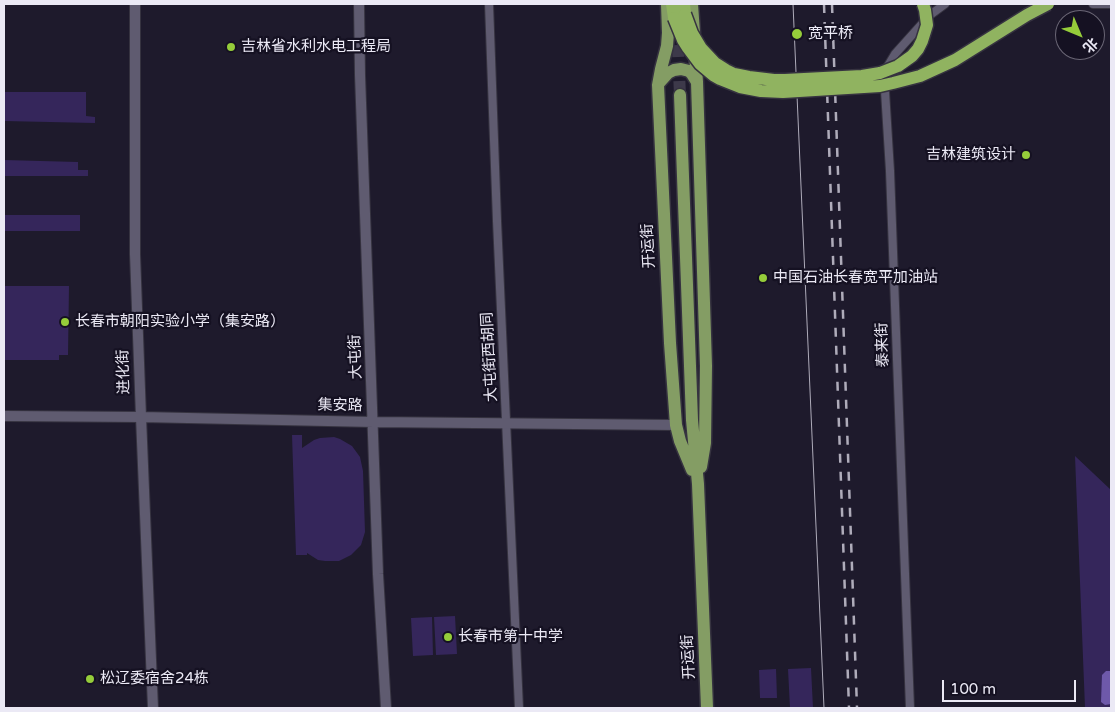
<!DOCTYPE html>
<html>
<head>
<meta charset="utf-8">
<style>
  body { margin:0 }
  #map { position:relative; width:1115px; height:712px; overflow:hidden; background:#1e1a2c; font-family:"Varela Round","Noto Sans SC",sans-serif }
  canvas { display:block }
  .frame { position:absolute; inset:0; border:5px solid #ebe9f5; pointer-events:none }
  .north { position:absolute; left:1055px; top:10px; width:50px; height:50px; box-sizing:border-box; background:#151122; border:1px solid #6b6776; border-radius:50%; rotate:135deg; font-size:14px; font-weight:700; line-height:20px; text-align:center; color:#ebe9f5 }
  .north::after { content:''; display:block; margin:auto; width:18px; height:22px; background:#95cc3a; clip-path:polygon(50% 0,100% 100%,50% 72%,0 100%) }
  .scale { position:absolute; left:942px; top:680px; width:134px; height:22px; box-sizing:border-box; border:2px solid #ebe9f5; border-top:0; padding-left:6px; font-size:15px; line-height:18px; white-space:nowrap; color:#ebe9f5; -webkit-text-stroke:4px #151122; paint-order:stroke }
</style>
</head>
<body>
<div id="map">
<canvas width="1115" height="712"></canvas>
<div class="frame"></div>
<div class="north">北</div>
<div class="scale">100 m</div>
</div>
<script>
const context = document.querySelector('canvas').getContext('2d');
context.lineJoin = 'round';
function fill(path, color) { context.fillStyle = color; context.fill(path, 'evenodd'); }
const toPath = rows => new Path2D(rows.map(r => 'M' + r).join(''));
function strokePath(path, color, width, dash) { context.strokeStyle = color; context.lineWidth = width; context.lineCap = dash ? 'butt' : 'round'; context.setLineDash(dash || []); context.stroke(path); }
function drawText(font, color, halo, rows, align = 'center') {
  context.font = font + ' "Varela Round","Noto Sans SC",sans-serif'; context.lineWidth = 4.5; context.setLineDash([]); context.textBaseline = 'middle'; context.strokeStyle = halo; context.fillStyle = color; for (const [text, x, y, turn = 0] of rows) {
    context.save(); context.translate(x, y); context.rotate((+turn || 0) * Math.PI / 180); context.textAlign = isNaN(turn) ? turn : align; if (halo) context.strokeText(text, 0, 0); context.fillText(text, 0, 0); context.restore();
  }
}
fill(toPath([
  [4,92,86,92,86,116,95,117,95,123,4,121],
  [4,160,78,162,78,170,88,170,88,176,4,176],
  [4,215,80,215,80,231,4,231],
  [5,286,69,286,68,355,59,355,59,360,4,360],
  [292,435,302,435,302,448,314,440,320,438,334,437,340,439,352,446,360,457,363,471,365,532,361,545,351,555,339,561,325,561,318,560,307,553,307,555,296,555],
  [1075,456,1111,490,1111,708,1085,708],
  [455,616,457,654,436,655,434,617],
  [432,617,433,655,413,656,411,618],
  [811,668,813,708,790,708,788,669],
  [776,669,777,698,760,698,759,670]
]), '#35265b');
fill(toPath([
  [1106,671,1111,671,1111,704,1105,705,1101,702,1102,675]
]), '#6e59aa');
strokePath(toPath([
  [677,27,680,95]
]), '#3d394a', 12, [12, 6]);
const minor = toPath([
  [489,4,497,221,519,708],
  [1093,4,1111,4],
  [910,708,890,171,884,75,886,69,895,54,930,15,945,4]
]);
const tertiary = toPath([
  [135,4,135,254,141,417,153,708],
  [359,4,360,75,378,574,386,708],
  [4,416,141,417,374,422,676,425]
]);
const primary = toPath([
  [667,4,668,33,667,46,661,69,658,85,670,343,676,425,680,441,692,470],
  [692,4,694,33],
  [695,53,697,82,706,366,705,443,701,467],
  [659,83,668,73,674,70,681,69,689,71,692,74,697,82],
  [680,95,692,420,698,484,707,708]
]);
const trunk = toPath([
  [672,4,674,18],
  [684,4,685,14]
]);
strokePath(minor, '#363340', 10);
strokePath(tertiary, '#363340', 12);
strokePath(primary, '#363340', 15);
strokePath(trunk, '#363340', 15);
strokePath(minor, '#5f5b70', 8);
strokePath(tertiary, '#5f5b70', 10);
strokePath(primary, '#849d64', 12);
strokePath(trunk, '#90b360', 12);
strokePath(toPath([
  [793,4,824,708]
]), '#afacba', 1);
strokePath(toPath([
  [824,4,849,708],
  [832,4,857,708]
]), '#afacba', 2.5, [9, 9]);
const trunkBridge = toPath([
  [685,14,692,33,701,48,715,63,726,70,734,74,749,77,774,80,785,80,862,76,880,73,898,66,912,56,918,49,922,41,927,25,925,10,923,4],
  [674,18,683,40,688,48,700,64,713,75,720,79,740,87,761,91,783,92,880,86,893,83,920,76,955,60,1027,15,1048,4]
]);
strokePath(trunkBridge, '#363340', 15, []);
strokePath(trunkBridge, '#90b360', 12);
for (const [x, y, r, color] of [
  [797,34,6,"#95cc3a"],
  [231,47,5,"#95cc3a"],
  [1026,155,5,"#95cc3a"],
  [763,278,5,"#95cc3a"],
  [65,322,5,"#95cc3a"],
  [448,637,5,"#95cc3a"],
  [90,679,5,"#95cc3a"]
]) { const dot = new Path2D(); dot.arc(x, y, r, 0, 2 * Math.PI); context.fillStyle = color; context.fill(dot); strokePath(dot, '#151122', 2); }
drawText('15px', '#ebe9f5', '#151122', [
  ["宽平桥",808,34],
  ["吉林省水利水电工程局",241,47],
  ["吉林建筑设计",1016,155,"right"],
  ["中国石油长春宽平加油站",773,278],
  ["长春市朝阳实验小学（集安路）",75,322],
  ["长春市第十中学",458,637],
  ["松辽委宿舍24栋",100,679]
], 'left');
drawText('15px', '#ebe9f5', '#151122', [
  ["开运街",649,246,-93],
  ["泰来街",883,345,-92],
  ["大屯街",356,357,-92],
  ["大屯街西胡同",490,357,-93],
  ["进化街",124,372,-92],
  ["集安路",340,406,1],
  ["开运街",689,657,-93]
]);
</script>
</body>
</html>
